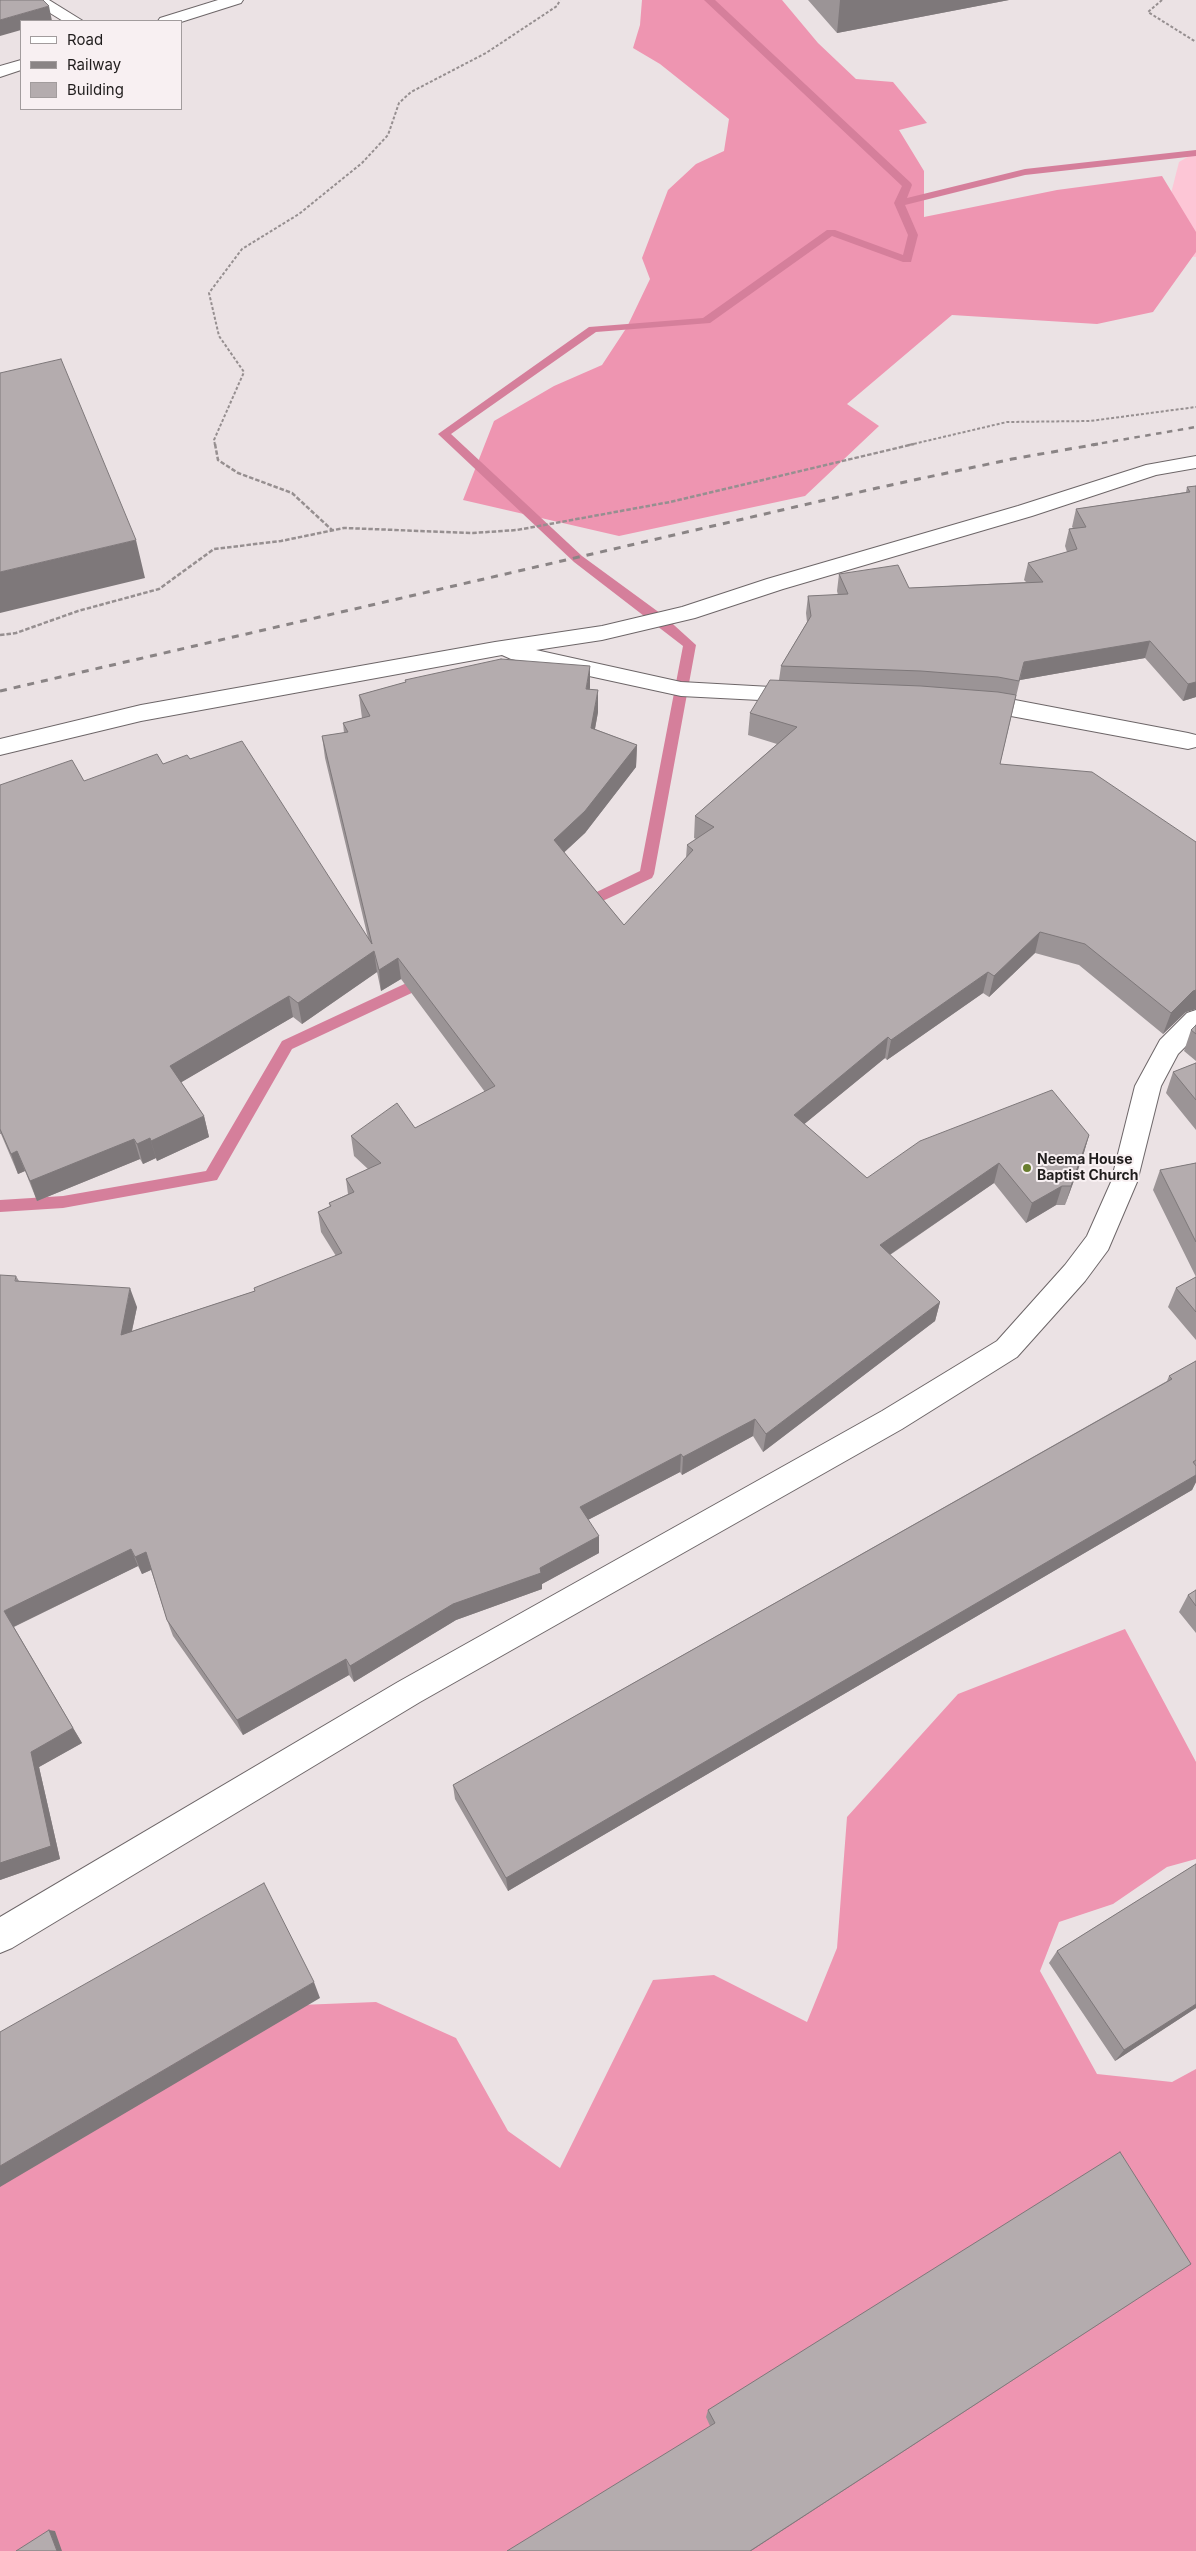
<!DOCTYPE html>
<html>
<head>
<meta charset="utf-8">
<style>
  body { margin:0 }
  #map { position:relative; width:1196px; height:2551px; overflow:hidden; background:#ebe2e4; font-family:Inter,sans-serif }
  canvas { display:block }
  .legend { position:absolute; left:20px; top:20px; width:162px; height:90px; box-sizing:border-box; background:#f8f0f2; border:1px solid #a29c9d; margin:0; padding:6px 9px; list-style:none; font-size:15px; color:#201d1d }
  .legend li { display:flex; align-items:center; gap:10px; height:25px }
  .legend b { width:25px; border:1px solid #a29c9d }
</style>
</head>
<body>
<div id="map">
<canvas width="1196" height="2551"></canvas>
<ul class="legend">
<li><b style="height:6px;background:#fff"></b>Road</li>
<li><b style="height:6px;background:#8a8485"></b>Railway</li>
<li><b style="height:14px;background:#b4acae"></b>Building</li>
</ul>
</div>
<script>
const context = document.querySelector('canvas').getContext('2d');
context.lineJoin = 'round';
function fill(path, color) { context.fillStyle = color; context.fill(path, 'evenodd'); }
const toPath = rows => new Path2D(rows.map(r => 'M' + r).join(''));
function strokePath(path, color, width, dash) { context.strokeStyle = color; context.lineWidth = width; context.lineCap = dash ? 'butt' : 'round'; context.setLineDash(dash || []); context.stroke(path); }
function drawText(font, color, halo, rows, align = 'center') {
  context.font = font + ' Inter,sans-serif'; context.lineWidth = 4; context.setLineDash([]); context.textBaseline = 'middle'; context.strokeStyle = halo; context.fillStyle = color; for (const [text, x, y, turn = 0] of rows) {
    context.save(); context.translate(x, y); context.rotate((+turn || 0) * Math.PI / 180); context.textAlign = isNaN(turn) ? turn : align; if (halo) context.strokeText(text, 0, 0); context.fillText(text, 0, 0); context.restore();
  }
}
fill(toPath([
  [1196,152,1196,257,1178,255,1163,225,1179,162]
]), '#fdc6d6');
fill(toPath([
  [642,0,782,0,818,43,856,79,893,82,927,123,899,130,924,171,924,217,1057,190,1162,176,1196,232,1196,252,1153,312,1097,324,952,315,847,404,879,426,805,496,619,536,463,500,494,421,554,386,602,365,627,327,650,279,642,258,668,190,696,164,724,151,729,119,660,64,633,48,640,25],
  [1125,1629,1196,1762,1196,1859,1167,1867,1113,1904,1059,1922,1040,1971,1097,2074,1172,2082,1196,2069,1196,2551,0,2551,0,2115,249,2007,376,2002,456,2038,508,2131,560,2168,653,1980,714,1975,807,2022,837,1948,847,1817,958,1694]
]), '#ee95b1');
fill(toPath([
  [704,0,715,0,911,183,912,185,907,198,1025,169,1196,150,1196,156,1025,175,905,205,918,235,911,262,903,262,832,236,710,323,596,332,451,434,582,556,664,616,696,645,654,874,652,878,581,911,574,906,576,902,640,871,683,646,574,562,438,434,589,327,703,318,827,230,835,230,903,255,908,235,894,203,902,186,704,0],
  [428,973,433,975,435,979,433,983,292,1049,217,1180,63,1208,0,1212,0,1200,63,1196,206,1171,282,1041,428,973]
]), '#d57f9b');
const minor = toPath([
  [29,0,49,0,83,21,63,21,29,0],
  [218,0,243,0,241,3,181,22,158,21,160,18,218,0],
  [21,60,21,70,0,77,0,66,21,60],
  [1196,456,1196,468,1156,475,1032,516,783,589,695,618,602,640,536,650,681,682,807,689,810,694,807,699,799,702,681,696,511,659,502,655,141,721,0,755,0,739,141,705,495,642,602,626,682,607,767,579,1018,506,1146,465,1196,456],
  [976,695,994,696,1188,733,1196,735,1196,747,1188,749,968,708,965,703,968,698,976,695],
  [1196,1010,1196,1036,1178,1054,1161,1086,1137,1182,1108,1250,1085,1281,1017,1357,902,1429,420,1702,12,1948,0,1953,0,1917,398,1682,882,1411,997,1341,1065,1265,1087,1236,1111,1182,1135,1086,1160,1040,1187,1013,1196,1010]
]);
strokePath(minor, '#6d6668', 2);
strokePath(toPath([
  [1162,0,1148,12,1196,42],
  [215,445,214,440,244,372,219,336,209,293,242,249,299,214,362,163,388,135,399,103,411,92,486,53,557,6,560,0],
  [909,445,1007,422,1090,421,1196,407]
]), '#968f90', 2, [3, 2]);
strokePath(toPath([
  [215,444,218,460,238,473,292,493,332,530],
  [0,635,16,633,78,611,159,589,214,549,281,541,344,528,473,533,517,530,670,502,914,444]
]), '#968f90', 2.5, [4.5, 2]);
fill(minor, '#fff');
strokePath(toPath([
  [1091,445,1196,427]
]), '#8a8485', 2.5, [5.5, 5.5]);
strokePath(toPath([
  [0,691,877,488,1012,459,1098,444]
]), '#8a8485', 3, [7, 7]);
fill(toPath([
  [808,0,1009,0,837,33],
  [1196,486,1196,697,1183,701,1145,658,1020,680,1000,764,1196,842,1196,1009,1186,1012,1163,1034,1079,965,1035,953,989,997,983,993,887,1060,885,1058,804,1124,867,1178,1089,1135,1083,1156,1065,1205,1056,1205,1026,1223,994,1183,890,1255,940,1302,935,1321,763,1452,753,1436,682,1475,680,1472,588,1520,599,1553,542,1584,542,1589,456,1620,354,1682,349,1675,243,1735,173,1636,167,1620,151,1570,142,1574,138,1566,14,1627,82,1743,39,1767,60,1859,0,1880,16,1276,19,1281,137,1307,132,1331,255,1291,336,1256,321,1232,318,1212,330,1207,329,1203,348,1194,346,1179,368,1169,354,1156,351,1136,415,1128,485,1092,401,979,381,991,377,972,302,1024,293,1017,181,1082,204,1116,209,1137,157,1161,156,1158,143,1164,140,1159,37,1201,25,1171,18,1174,1,1134,0,1134,0,785,84,781,163,764,190,759,368,938,325,758,322,736,344,733,343,723,362,718,359,695,406,682,405,680,590,689,598,712,595,729,637,745,636,767,585,833,564,852,624,925,686,858,687,845,696,839,694,838,695,816,777,744,748,735,750,713,779,680,781,666,807,622,806,613,808,596,838,595,837,591,839,574,909,588,1026,582,1024,580,1028,563,1067,552,1065,546,1069,529,1073,528,1072,527,1076,509,1186,492,1187,487],
  [1196,1025,1196,1061,1184,1051,1191,1030],
  [1196,1063,1196,1130,1166,1093,1173,1072],
  [1196,1163,1196,1340,1168,1307,1176,1288,1196,1277,1153,1190,1160,1170],
  [1196,1361,1196,1482,1192,1490,508,1891,455,1799,453,1785,1167,1381,1169,1376],
  [1196,1590,1196,1633,1179,1612,1188,1595],
  [1196,1864,1196,2008,1115,2061,1049,1963,1057,1951],
  [1176,2274,710,2426,706,2417,708,2410]
]), '#9b9496');
fill(toPath([
  [840,0,1009,0,837,33],
  [49,6,52,21,21,21,21,30,0,36,0,20],
  [136,540,145,578,0,613,0,572],
  [1150,641,1145,658,1020,680,1016,698,1024,662],
  [590,666,590,688,586,711,586,689],
  [1196,682,1196,697,1183,701,1188,684],
  [598,690,598,712,591,750,591,728],
  [637,745,636,767,585,833,555,861,554,840],
  [1040,932,1035,953,989,997,994,976],
  [374,951,377,972,302,1024,298,1003],
  [398,958,401,979,381,991,379,970],
  [988,972,983,993,887,1060,891,1040],
  [1196,990,1196,1009,1186,1012,1163,1034,1171,1013,1193,991],
  [289,996,293,1017,175,1086,170,1066],
  [888,1037,885,1058,791,1135,794,1115],
  [204,1116,209,1137,157,1161,151,1141],
  [1089,1135,1083,1156,1065,1205,1071,1186],
  [150,1138,156,1158,143,1164,137,1144],
  [134,1139,140,1159,37,1201,30,1181],
  [17,1151,25,1171,18,1174,11,1154],
  [999,1163,994,1183,876,1264,880,1245],
  [1062,1186,1056,1205,1026,1223,1032,1203],
  [130,1288,137,1307,127,1353,121,1335],
  [940,1302,935,1321,763,1452,766,1434],
  [755,1419,753,1436,682,1475,683,1457],
  [681,1454,680,1472,580,1524,580,1507],
  [1196,1475,1196,1482,1192,1490,508,1891,506,1878],
  [599,1536,599,1553,542,1584,542,1589,456,1620,354,1682,350,1666,453,1604,540,1568],
  [131,1549,138,1566,13,1627,4,1611],
  [146,1552,153,1569,142,1574,135,1557],
  [346,1659,349,1675,243,1735,237,1720],
  [73,1728,82,1743,39,1767,60,1859,0,1880,0,1863,31,1752],
  [314,1982,320,1998,0,2187,0,2166],
  [1196,2004,1196,2008,1115,2061,1124,2050],
  [1191,2264,751,2551,750,2551],
  [49,2530,55,2531,62,2551,57,2551]
]), '#7e787a');
const building = toPath([
  [0,0,43,0,49,6,0,20,0,0],
  [61,359,136,540,0,572,0,373,61,359],
  [1196,486,1196,682,1188,684,1150,641,1024,662,1019,681,998,677,921,671,781,666,811,616,808,596,848,594,839,574,898,565,909,588,1043,582,1028,563,1077,549,1069,529,1086,527,1076,509,1190,492,1187,487,1196,486],
  [501,659,590,666,586,689,598,690,591,728,637,745,585,811,554,840,624,925,693,850,687,845,714,827,695,816,797,727,750,713,770,680,921,686,998,692,1016,695,1000,764,1092,772,1196,842,1196,990,1193,991,1171,1013,1085,944,1040,932,994,976,988,972,891,1040,888,1037,794,1115,867,1178,920,1141,1052,1090,1089,1135,1071,1186,1062,1186,1032,1203,999,1163,880,1245,940,1302,766,1434,755,1419,683,1457,681,1454,580,1507,599,1536,540,1568,541,1573,453,1604,350,1666,346,1659,237,1720,167,1620,146,1552,135,1557,131,1549,4,1611,73,1728,31,1752,51,1846,0,1863,0,1275,16,1276,15,1281,130,1288,121,1335,255,1291,254,1288,342,1253,318,1212,331,1206,329,1203,354,1192,346,1179,381,1163,351,1136,397,1103,415,1128,495,1086,398,958,379,970,374,951,298,1003,289,996,170,1066,204,1116,151,1141,150,1138,137,1144,134,1139,30,1181,17,1151,11,1154,0,1129,0,785,72,760,84,781,157,754,163,764,187,755,190,759,242,741,372,944,322,736,348,732,343,723,370,716,359,695,406,682,405,680,501,659],
  [1196,1025,1196,1034,1191,1030,1196,1025],
  [1196,1063,1196,1100,1173,1072,1196,1063],
  [1196,1163,1196,1242,1160,1170,1196,1163],
  [1196,1277,1196,1312,1176,1288,1196,1277],
  [1196,1361,1196,1460,1193,1462,1196,1466,1196,1475,506,1878,453,1785,1172,1379,1169,1376,1196,1361],
  [1196,1590,1196,1606,1188,1595,1196,1590],
  [1196,1864,1196,2004,1124,2050,1057,1951,1196,1864],
  [264,1883,314,1982,0,2166,0,2032,264,1883],
  [1120,2152,1191,2264,750,2551,507,2551,715,2423,708,2410,1120,2152],
  [49,2530,57,2551,16,2551,49,2530]
]);
fill(building, '#b4acae');
strokePath(building, '#7e787a', 1);
for (const [x, y, r, color] of [
  [1027,1168,5,"#697e2f"]
]) { const dot = new Path2D(); dot.arc(x, y, r, 0, 2 * Math.PI); context.fillStyle = color; context.fill(dot); strokePath(dot, '#f8f0f2', 2); }
drawText('bold 14px', '#201d1d', '#f8f0f2', [
  ["Neema House",1037,1160],
  ["Baptist Church",1037,1176]
], 'left');
</script>
</body>
</html>
